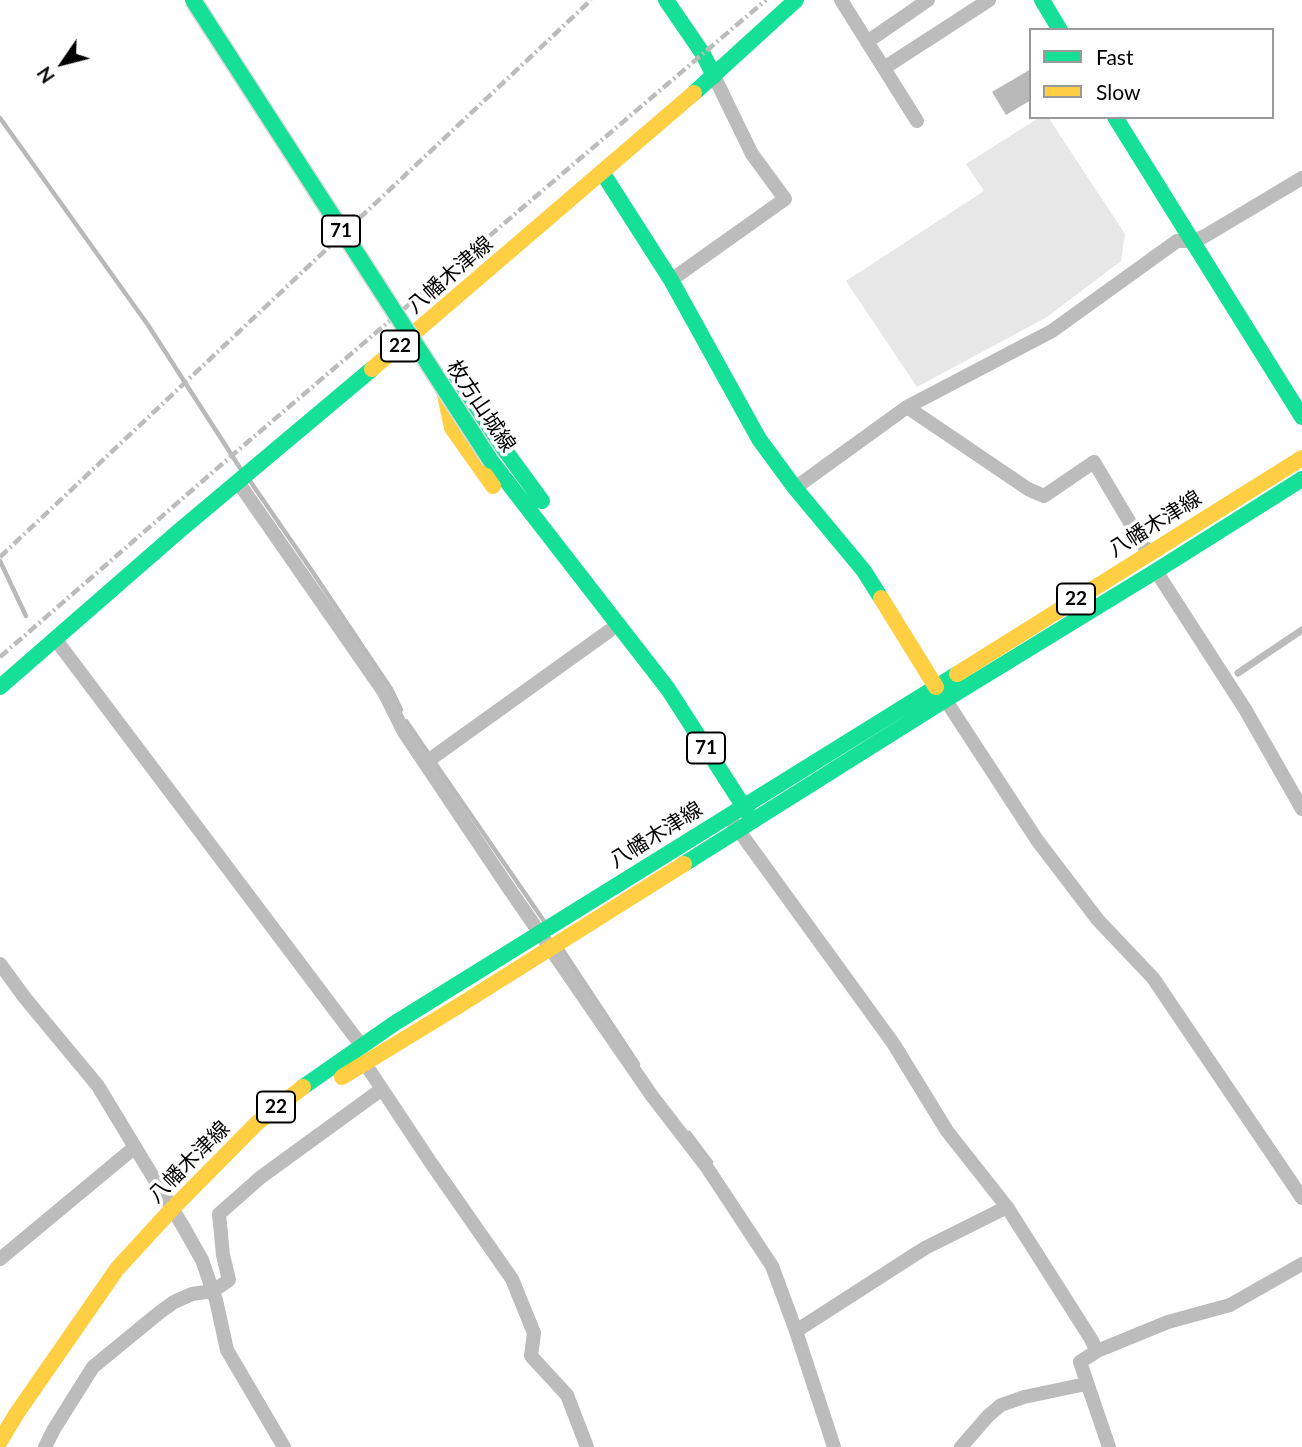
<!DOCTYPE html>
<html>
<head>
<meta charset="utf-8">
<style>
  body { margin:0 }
  #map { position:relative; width:1302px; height:1447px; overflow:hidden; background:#fff; font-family:Lato,sans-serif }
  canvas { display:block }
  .legend { position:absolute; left:1029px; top:28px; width:245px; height:91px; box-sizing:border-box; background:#fff; border:2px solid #999; margin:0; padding:9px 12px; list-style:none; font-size:21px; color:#000 }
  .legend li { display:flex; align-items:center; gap:14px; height:35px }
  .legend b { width:35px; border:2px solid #999 }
  .north { position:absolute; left:28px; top:28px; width:70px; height:70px; -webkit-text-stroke:5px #fff; paint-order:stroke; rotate:235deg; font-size:19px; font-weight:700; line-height:28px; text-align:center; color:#000 }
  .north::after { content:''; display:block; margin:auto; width:24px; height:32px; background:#000; clip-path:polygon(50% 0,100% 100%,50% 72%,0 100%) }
</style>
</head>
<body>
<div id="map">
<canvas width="1302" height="1447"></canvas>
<ul class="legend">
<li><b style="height:9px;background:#16e098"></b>Fast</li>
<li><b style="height:9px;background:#ffcf43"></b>Slow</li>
</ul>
<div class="north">N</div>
</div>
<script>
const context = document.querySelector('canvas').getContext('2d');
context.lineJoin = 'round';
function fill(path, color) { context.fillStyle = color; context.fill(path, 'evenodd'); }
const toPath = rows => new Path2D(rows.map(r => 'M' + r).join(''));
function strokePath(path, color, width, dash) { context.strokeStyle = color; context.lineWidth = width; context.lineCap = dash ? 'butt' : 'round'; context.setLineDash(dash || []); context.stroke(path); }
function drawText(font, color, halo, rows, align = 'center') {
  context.font = font + ' Lato,"Noto Sans JP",sans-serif'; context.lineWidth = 7; context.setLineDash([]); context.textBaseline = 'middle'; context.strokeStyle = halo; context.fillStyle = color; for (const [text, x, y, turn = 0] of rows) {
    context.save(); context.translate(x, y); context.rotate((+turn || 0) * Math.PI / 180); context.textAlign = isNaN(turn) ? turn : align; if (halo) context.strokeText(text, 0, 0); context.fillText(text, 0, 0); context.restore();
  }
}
fill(toPath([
  [1040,117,1048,117,1125,234,1121,261,1047,317,917,387,846,281,984,191,966,164]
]), '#e7e7e7');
fill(toPath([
  [1031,69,1031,100,1006,115,992,92]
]), '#b9b9b9');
strokePath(toPath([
  [0,118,148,325,242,471],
  [250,481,312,571,391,689,401,710],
  [0,561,26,616],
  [406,721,544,921],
  [562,949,638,1064],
  [689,1133,711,1162]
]), '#b9b9b9', 4.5);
strokePath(toPath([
  [1238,673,1302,630]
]), '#bcbcbc', 7);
strokePath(toPath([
  [841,0,917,121],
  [867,42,928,0],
  [884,68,989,0],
  [671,280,785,199,752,154,714,76],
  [907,407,1028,489,1044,496,1094,462,1148,553],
  [238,482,384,692,404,732,508,887,652,1096,706,1166,772,1266,796,1331],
  [795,488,907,407,1052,331,1177,241,1193,241,1205,236,1302,178],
  [1156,571,1245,709,1302,809],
  [56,640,361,1045],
  [941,693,1037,840,1098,920,1153,978,1302,1198],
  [425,763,609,631],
  [734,824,893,1043,947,1131,1007,1207,1091,1339,1097,1351,1080,1362,1109,1447],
  [0,964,25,998,98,1086,184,1228,202,1260,216,1300,227,1350,284,1447],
  [364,1062,431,1163,512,1279,534,1333,531,1356,567,1395,587,1447],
  [0,1259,135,1147],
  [1097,1351,1168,1322,1230,1305,1302,1264],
  [45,1447,54,1429,93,1367,160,1312,174,1302,192,1294,213,1291,229,1280,223,1255,219,1214,261,1177,382,1089],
  [834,1447,796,1331,925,1248,1007,1207],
  [961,1447,988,1416,1001,1405,1024,1397,1086,1384]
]), '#bcbcbc', 14);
strokePath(toPath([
  [666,0,703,54,714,76],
  [1042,0,1060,30],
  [694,93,796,0],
  [1115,117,1302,417],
  [602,172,671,280,759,439,795,488,864,571,881,598],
  [443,383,477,412,542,501],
  [491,461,668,689,751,818],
  [0,687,179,531,372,369],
  [684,864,945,700,1156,571,1302,479],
  [303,1087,395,1023,957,674]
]), '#16e098', 16);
strokePath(toPath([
  [372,369,694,93],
  [444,390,452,428,493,486],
  [881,598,936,687],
  [957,674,1302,458],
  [342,1077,460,1005,684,864],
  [0,1441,17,1413,117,1269,172,1209,257,1123,303,1087]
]), '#ffcf43', 16);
strokePath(toPath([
  [0,557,591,0],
  [0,657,236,452,766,0]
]), '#bcbcbc', 4.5, [10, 3.5, 2, 3.5]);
const fastBridge = toPath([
  [193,0,491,461]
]);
strokePath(fastBridge, '#dbdbdb', 19, []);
strokePath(fastBridge, '#16e098', 16);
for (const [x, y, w] of [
  [341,231,38],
  [400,346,38],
  [1076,599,38],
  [706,748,38],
  [276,1107,38]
]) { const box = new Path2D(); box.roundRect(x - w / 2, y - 15.5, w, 31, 5); context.fillStyle = '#fff'; context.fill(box); strokePath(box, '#000', 2); }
drawText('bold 19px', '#000', null, [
  ["71",341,231],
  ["22",400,346],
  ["22",1076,599],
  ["71",706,748],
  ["22",276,1107]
]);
drawText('21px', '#000', '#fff', [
  ["八幡木津線",450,275,-41],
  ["枚方山城線",481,406,56],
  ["八幡木津線",1155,524,-32],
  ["八幡木津線",656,835,-32],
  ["八幡木津線",189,1162,-45]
]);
</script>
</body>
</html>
